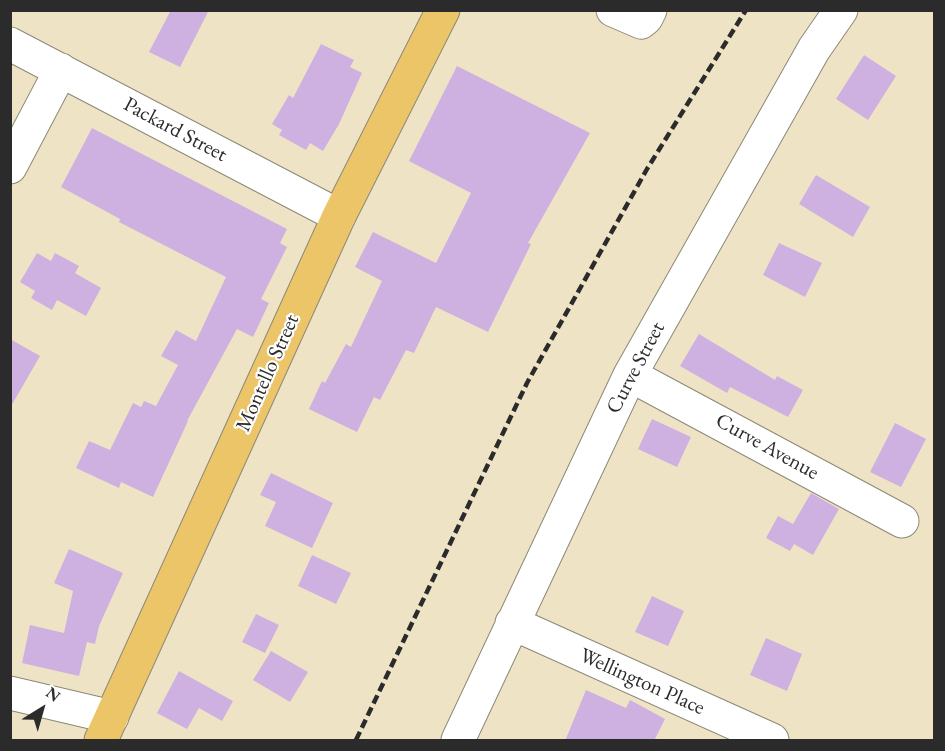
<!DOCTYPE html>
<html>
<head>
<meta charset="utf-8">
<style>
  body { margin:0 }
  #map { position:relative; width:945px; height:751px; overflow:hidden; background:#eee4c5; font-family:"EB Garamond",serif }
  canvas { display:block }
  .frame { position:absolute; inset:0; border:12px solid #2b2b2b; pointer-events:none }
  .north { position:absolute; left:12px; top:679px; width:60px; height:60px; -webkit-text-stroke:4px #fff; paint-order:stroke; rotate:37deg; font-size:16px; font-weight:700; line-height:24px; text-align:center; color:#2b2b2b }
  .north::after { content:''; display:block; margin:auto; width:21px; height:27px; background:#2b2b2b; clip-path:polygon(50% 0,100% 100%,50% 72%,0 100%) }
</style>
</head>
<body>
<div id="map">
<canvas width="945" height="751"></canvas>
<div class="frame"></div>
<div class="north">N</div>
</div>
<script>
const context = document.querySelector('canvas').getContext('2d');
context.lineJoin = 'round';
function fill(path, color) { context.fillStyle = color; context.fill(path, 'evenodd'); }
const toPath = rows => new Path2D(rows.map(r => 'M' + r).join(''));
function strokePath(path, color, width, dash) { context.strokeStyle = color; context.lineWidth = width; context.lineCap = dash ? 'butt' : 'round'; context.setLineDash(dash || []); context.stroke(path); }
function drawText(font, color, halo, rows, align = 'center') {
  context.font = font + ' "EB Garamond",serif'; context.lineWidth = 4.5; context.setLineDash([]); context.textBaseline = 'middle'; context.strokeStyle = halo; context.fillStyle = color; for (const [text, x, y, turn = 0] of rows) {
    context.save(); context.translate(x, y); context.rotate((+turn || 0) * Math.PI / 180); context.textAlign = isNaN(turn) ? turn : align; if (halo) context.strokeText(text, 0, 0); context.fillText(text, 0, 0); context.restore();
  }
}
fill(toPath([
  [171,10,209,10,180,67,149,52],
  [321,44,354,60,350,67,362,73,339,124,323,151,310,143,306,150,279,135,282,130,272,124,289,95,293,98],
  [864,55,896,76,868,120,836,99],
  [457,66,590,133,528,243,531,244,488,332,436,307,414,353,406,350,380,400,374,397,357,432,309,409,322,381,325,383,346,344,351,347,382,281,355,267,373,232,436,263,471,193,409,161],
  [92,128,287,229,280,243,287,247,261,299,269,303,253,337,237,329,187,421,188,421,153,497,121,482,119,488,76,468,89,441,110,450,133,403,141,407,144,401,156,406,178,365,161,356,176,330,196,341,226,277,119,222,120,219,61,187],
  [816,175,870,207,853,237,799,204],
  [779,243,822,263,805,297,763,275],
  [37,253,51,261,55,253,79,266,75,273,101,288,86,316,57,300,52,310,31,298,35,291,20,282],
  [699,334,775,380,777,376,803,390,788,417,730,387,727,393,680,366],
  [10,339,40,356,10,408],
  [652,419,691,437,677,467,638,449],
  [895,423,926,439,901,487,870,472],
  [271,473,333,503,312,548,265,526,276,502,260,495],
  [811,493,839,509,813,555,794,544,790,551,766,538,778,516,793,524],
  [69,549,123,573,99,626,95,644,87,642,79,676,22,663,30,625,64,633,73,591,54,583],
  [312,555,351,573,336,604,298,586],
  [652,596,684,611,668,646,635,632],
  [256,614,279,625,265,653,242,642],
  [766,638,802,654,787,691,750,675],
  [271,651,308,672,290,702,253,680],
  [179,671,233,701,222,721,199,708,187,729,157,713],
  [586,690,626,708,630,700,665,719,654,741,565,741]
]), '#ceb0e1');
const minor = toPath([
  [613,10,641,22,646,18,650,10],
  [10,44,339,216],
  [10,167,61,70],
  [630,375,902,521],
  [512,623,772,740],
  [10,693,112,717],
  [458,740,630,375,814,49,841,10]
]);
const major = toPath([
  [101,740,339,216,443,10]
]);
strokePath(minor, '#8c8878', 35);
strokePath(major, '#8c8878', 35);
strokePath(minor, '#fff', 33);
strokePath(major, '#edc569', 33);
strokePath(toPath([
  [356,740,527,383,647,169,746,10]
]), '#2b2b2b', 4.5, [9, 4.5]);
drawText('21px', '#2b2b2b', '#fff', [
  ["Packard Street",175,130,28],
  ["Curve Street",636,368,-62],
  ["Montello Street",268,373,-66],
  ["Curve Avenue",767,447,29],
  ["Wellington Place",642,682,24]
]);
</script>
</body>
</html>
